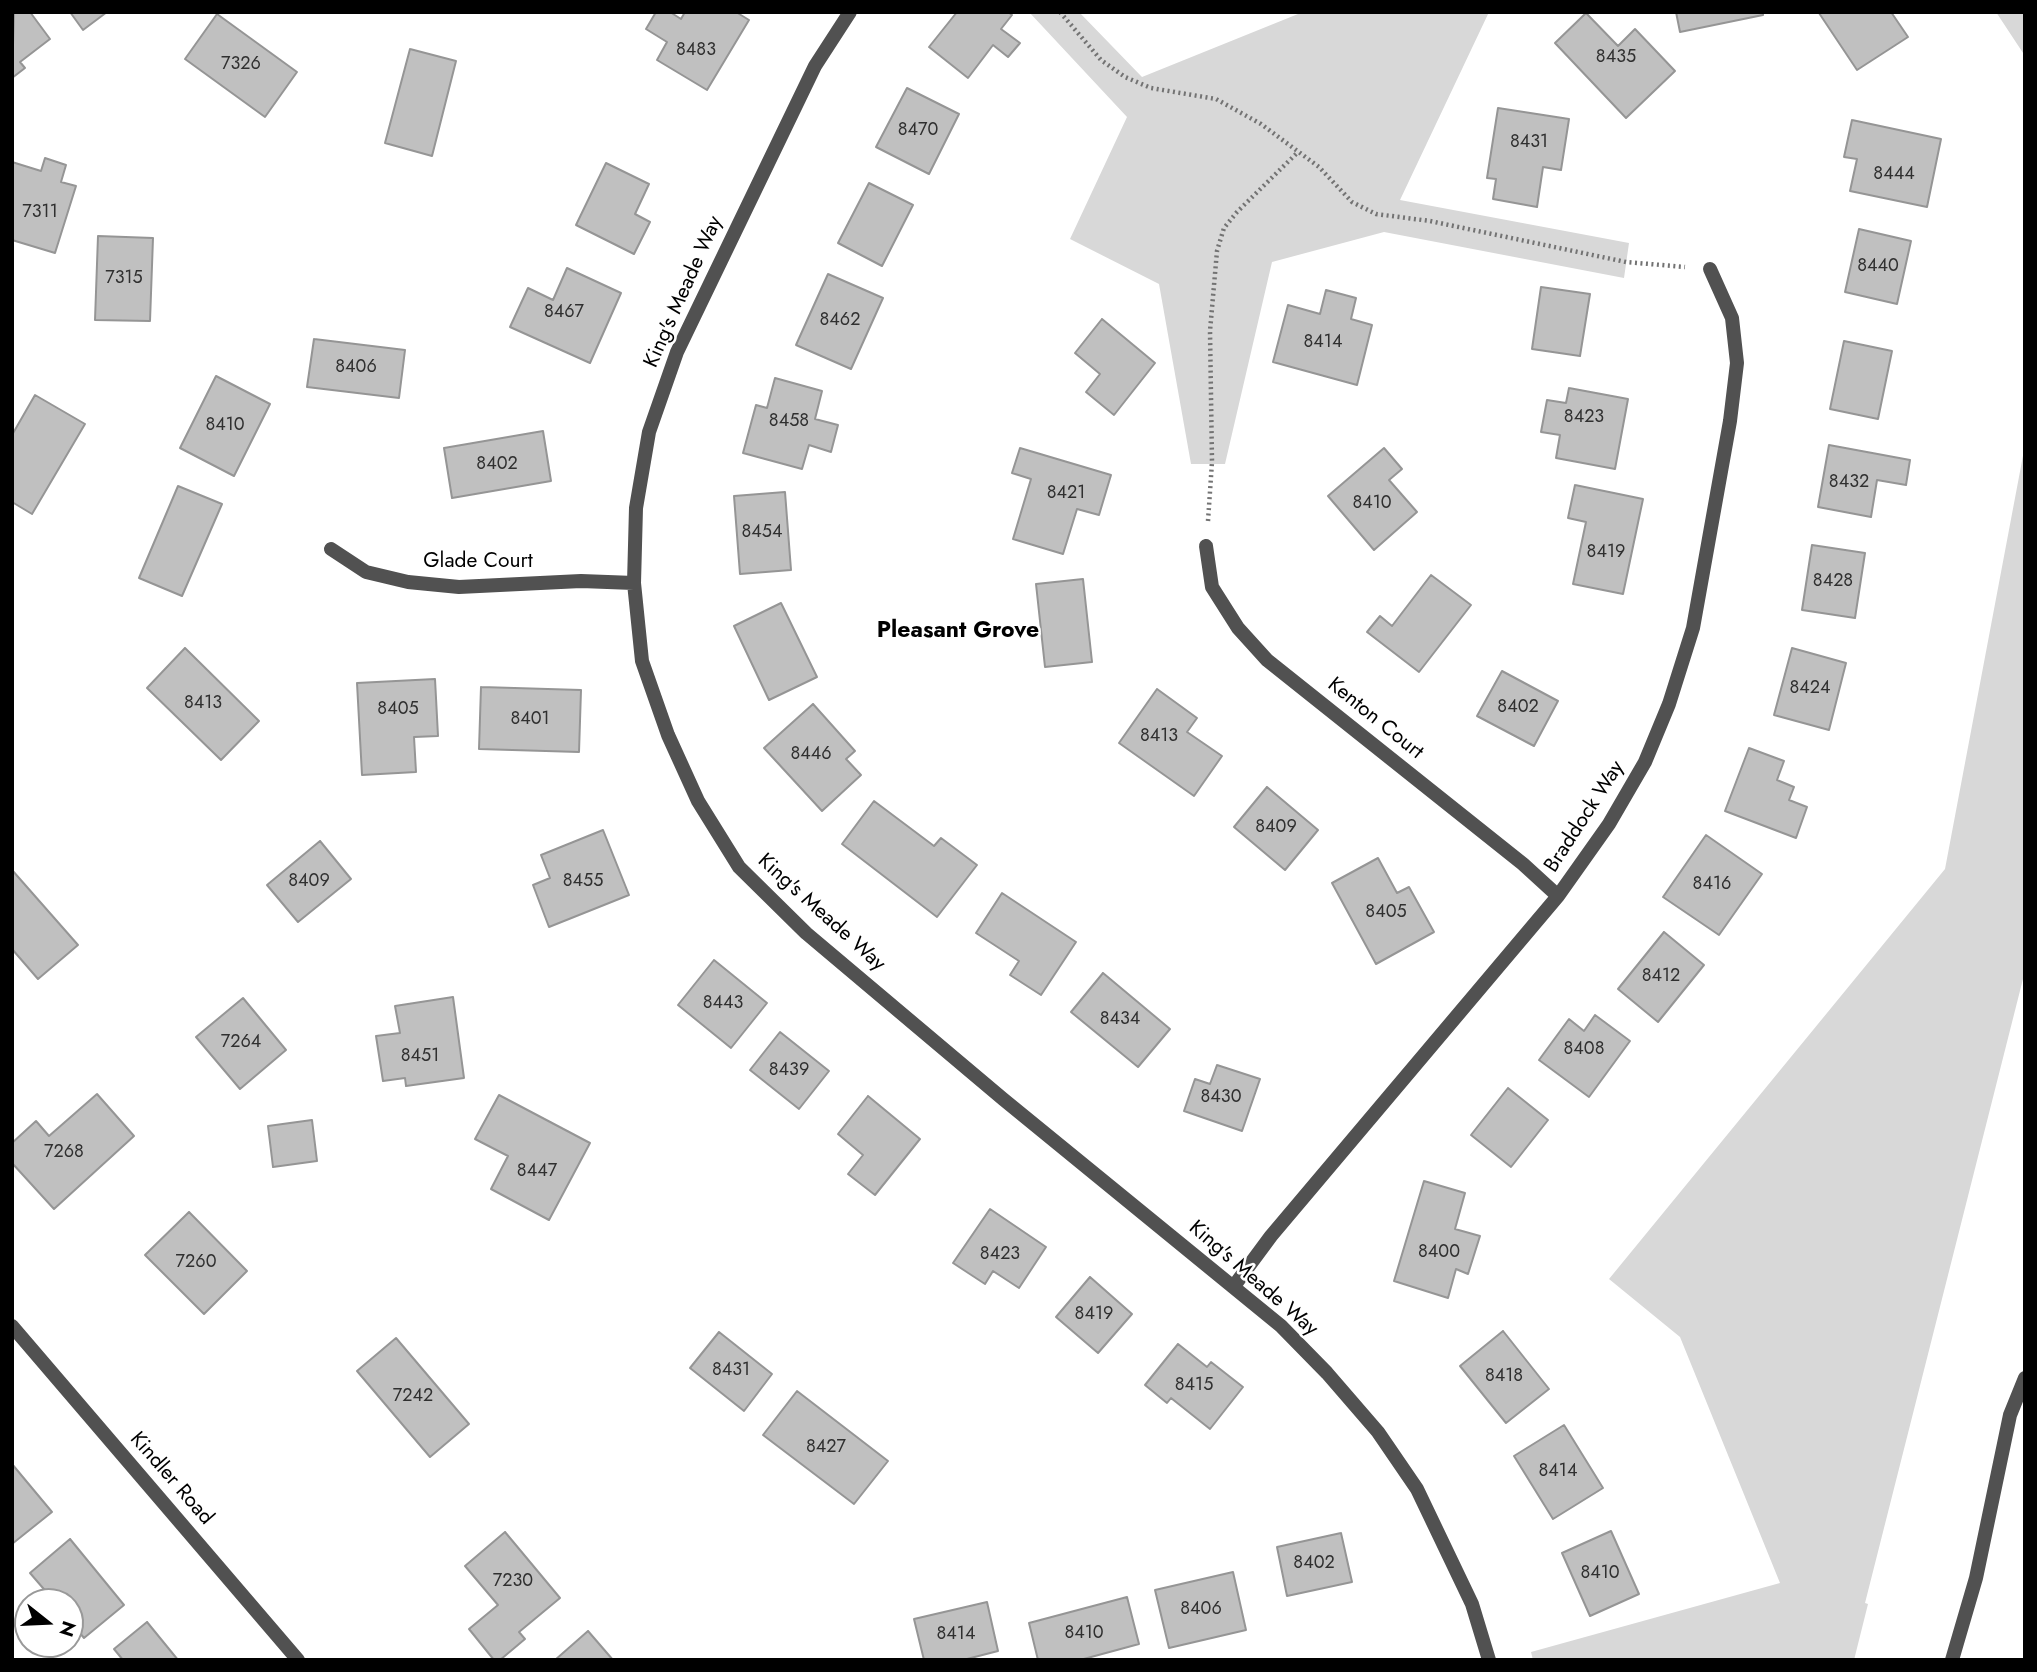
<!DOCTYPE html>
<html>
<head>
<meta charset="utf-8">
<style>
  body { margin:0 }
  #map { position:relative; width:2037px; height:1672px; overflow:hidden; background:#fff; font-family:Jost,sans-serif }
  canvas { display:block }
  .frame { position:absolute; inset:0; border:14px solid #000; pointer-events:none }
  .north { position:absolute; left:14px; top:1588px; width:70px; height:70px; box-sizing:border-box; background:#fff; border:2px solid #999; border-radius:50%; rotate:108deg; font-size:19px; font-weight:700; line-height:28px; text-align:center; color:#000 }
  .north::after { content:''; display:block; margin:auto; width:24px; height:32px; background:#000; clip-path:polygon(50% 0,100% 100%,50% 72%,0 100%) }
</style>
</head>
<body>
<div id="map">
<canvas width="2037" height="1672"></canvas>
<div class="frame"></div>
<div class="north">N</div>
</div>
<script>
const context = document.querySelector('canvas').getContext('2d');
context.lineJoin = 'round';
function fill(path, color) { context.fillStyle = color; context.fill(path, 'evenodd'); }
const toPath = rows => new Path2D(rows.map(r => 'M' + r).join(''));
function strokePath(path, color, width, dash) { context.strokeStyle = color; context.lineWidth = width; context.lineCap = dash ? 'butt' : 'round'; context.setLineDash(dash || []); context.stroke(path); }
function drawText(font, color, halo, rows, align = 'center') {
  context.font = font + ' Jost,sans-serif'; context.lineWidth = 5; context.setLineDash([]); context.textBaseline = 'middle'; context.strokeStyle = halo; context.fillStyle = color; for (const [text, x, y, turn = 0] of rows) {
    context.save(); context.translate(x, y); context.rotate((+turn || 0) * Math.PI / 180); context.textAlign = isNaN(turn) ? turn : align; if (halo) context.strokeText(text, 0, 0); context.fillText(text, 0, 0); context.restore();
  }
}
fill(toPath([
  [1029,12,1079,12,1142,77,1303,12,1489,12,1400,200,1629,243,1624,278,1384,232,1272,262,1225,464,1191,464,1159,284,1070,239,1127,117],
  [1996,12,2025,12,2025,56],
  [2025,445,2025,971,1865,1603,1868,1604,1854,1660,1533,1660,1531,1652,1780,1583,1680,1337,1609,1279,1945,869]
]), '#d8d8d8');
const building = toPath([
  [14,12,30,12,50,39,20,62,25,68,12,78,14,12],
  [70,12,107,12,83,30,70,12],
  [656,12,670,12,681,19,685,12,736,12,749,20,707,90,657,60,667,42,646,29,656,12],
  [957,12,1008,12,1012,15,1001,29,1020,43,1008,57,993,45,968,78,929,47,957,12],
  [1676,12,1763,12,1763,15,1680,32,1676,12],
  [1891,12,1908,37,1857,70,1819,13,1891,12],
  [1586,13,1618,46,1635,29,1675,71,1626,118,1555,43,1586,13],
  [217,14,297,72,265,117,185,59,217,14],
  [410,49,456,61,432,156,385,143,410,49],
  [907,88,959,114,929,174,876,147,907,88],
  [1498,108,1569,119,1561,170,1543,167,1537,207,1493,199,1496,179,1487,178,1498,108],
  [1852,120,1941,139,1927,207,1850,191,1857,159,1844,157,1852,120],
  [45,158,66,165,61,182,76,186,55,253,12,240,12,162,41,171,45,158],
  [606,163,649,184,635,214,650,222,634,254,576,225,606,163],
  [869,183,913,205,882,266,838,243,869,183],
  [1859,229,1911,241,1897,304,1845,292,1859,229],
  [98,236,153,238,150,321,95,320,98,236],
  [567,268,621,293,590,363,510,327,528,288,553,300,567,268],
  [828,274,883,298,851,369,796,345,828,274],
  [1541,287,1590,294,1580,356,1532,349,1541,287],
  [1326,290,1356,298,1351,319,1372,325,1357,385,1273,362,1288,305,1320,314,1326,290],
  [1102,319,1155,363,1114,415,1086,392,1100,374,1075,353,1102,319],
  [314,339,405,350,399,398,307,387,314,339],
  [1844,341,1892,351,1878,419,1830,409,1844,341],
  [216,376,270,404,234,476,180,448,216,376],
  [775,378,822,391,815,419,838,425,831,452,809,445,802,469,743,453,756,405,767,408,775,378],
  [1569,388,1628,399,1615,469,1556,458,1560,435,1541,432,1547,400,1566,403,1569,388],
  [35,395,85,424,32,514,12,502,12,435,35,395],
  [543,431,551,481,452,498,444,448,543,431],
  [1829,445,1910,460,1906,485,1877,480,1871,517,1818,507,1829,445],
  [1020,448,1111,475,1099,515,1077,509,1063,554,1013,539,1031,479,1012,473,1020,448],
  [1384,448,1402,469,1389,480,1417,512,1374,550,1328,496,1384,448],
  [1575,485,1643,499,1623,594,1573,584,1586,522,1568,518,1575,485],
  [178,486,222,504,182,596,139,578,178,486],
  [785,492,791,570,740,574,734,496,785,492],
  [1812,545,1865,553,1855,618,1802,610,1812,545],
  [1431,575,1471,605,1419,672,1367,632,1380,616,1392,626,1431,575],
  [1083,579,1092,662,1045,667,1036,584,1083,579],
  [781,603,817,677,769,700,734,626,781,603],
  [185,648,259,721,221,760,147,688,185,648],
  [1792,648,1846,663,1829,730,1774,715,1792,648],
  [1502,671,1558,701,1534,746,1477,716,1502,671],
  [435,679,438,736,414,737,416,772,362,775,357,683,435,679],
  [481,687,581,690,579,752,479,749,481,687],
  [1157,689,1197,718,1187,732,1222,756,1194,796,1119,743,1157,689],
  [813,704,855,751,846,759,861,775,822,811,764,748,813,704],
  [1749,748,1784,761,1777,780,1794,787,1789,800,1807,807,1796,838,1725,811,1749,748],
  [1267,787,1318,830,1285,870,1234,827,1267,787],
  [874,801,934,846,941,838,977,865,937,917,842,844,874,801],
  [603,830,629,895,549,927,533,885,550,878,541,855,603,830],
  [1706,835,1762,874,1719,935,1663,897,1706,835],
  [320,841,351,879,298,922,267,885,320,841],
  [1378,858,1397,893,1409,887,1434,932,1376,964,1332,883,1378,858],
  [12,870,78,945,38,979,12,949,12,870],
  [1002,893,1076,942,1041,995,1010,975,1019,961,976,933,1002,893],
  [1664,932,1704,965,1658,1022,1618,989,1664,932],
  [714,960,767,1003,731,1048,678,1005,714,960],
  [1103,973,1170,1029,1138,1067,1071,1012,1103,973],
  [453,997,464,1078,406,1086,405,1078,383,1081,376,1036,400,1033,395,1006,453,997],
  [243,998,286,1050,240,1089,196,1037,243,998],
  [1595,1015,1630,1041,1589,1097,1539,1060,1569,1019,1584,1031,1595,1015],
  [780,1032,829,1071,799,1109,750,1070,780,1032],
  [1217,1065,1260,1079,1242,1131,1184,1111,1195,1079,1210,1084,1217,1065],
  [1508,1088,1548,1120,1511,1167,1471,1135,1508,1088],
  [97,1094,134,1136,54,1209,12,1163,12,1143,36,1121,49,1136,97,1094],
  [499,1095,590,1143,549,1220,491,1189,508,1156,475,1139,499,1095],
  [868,1096,920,1139,875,1195,848,1174,863,1155,838,1134,868,1096],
  [312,1120,317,1161,273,1167,268,1126,312,1120],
  [1424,1181,1465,1193,1455,1229,1480,1236,1468,1274,1456,1269,1448,1298,1394,1281,1424,1181],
  [990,1209,1046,1247,1019,1288,993,1271,985,1284,953,1263,990,1209],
  [189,1212,247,1271,204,1314,145,1255,189,1212],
  [1090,1277,1132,1314,1098,1353,1056,1317,1090,1277],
  [1503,1331,1549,1389,1506,1423,1460,1366,1503,1331],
  [719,1332,772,1374,744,1411,690,1368,719,1332],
  [396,1338,469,1424,430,1457,357,1371,396,1338],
  [1178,1344,1207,1367,1211,1362,1243,1387,1210,1429,1171,1398,1167,1403,1145,1385,1178,1344],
  [797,1391,888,1461,854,1504,763,1435,797,1391],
  [1564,1425,1603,1488,1553,1519,1514,1456,1564,1425],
  [12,1464,52,1512,12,1544,12,1464],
  [1611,1531,1639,1594,1590,1616,1562,1553,1611,1531],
  [505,1532,560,1598,519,1632,525,1639,500,1660,494,1660,469,1629,498,1605,465,1566,505,1532],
  [1341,1533,1352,1582,1287,1596,1277,1547,1341,1533],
  [70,1539,124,1605,84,1638,70,1621,70,1602,55,1602,30,1573,70,1539],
  [1233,1572,1246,1630,1169,1648,1155,1590,1233,1572],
  [1127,1597,1139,1644,1080,1660,1038,1660,1029,1623,1127,1597],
  [987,1602,998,1651,963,1660,924,1660,914,1619,987,1602],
  [147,1622,178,1660,123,1660,114,1649,147,1622],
  [588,1631,613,1660,555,1660,588,1631]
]);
fill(building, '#c0c0c0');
strokePath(building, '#959595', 2);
strokePath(toPath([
  [1060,12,1101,60,1125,77,1151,88,1216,99,1261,124,1319,167,1352,202,1376,214,1430,221,1626,262,1685,267],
  [1208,521,1212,462,1210,331,1217,251,1224,228,1237,212,1298,152]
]), '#737373', 4.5, [2, 3.5]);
strokePath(toPath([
  [1952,1660,1976,1578,2010,1415,2025,1378]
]), '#515151', 14);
strokePath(toPath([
  [850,12,815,66,677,352,649,432,636,508,634,583,642,661,668,735,698,801,739,867,806,933,1003,1099,1281,1326,1327,1373,1378,1432,1417,1489,1472,1604,1489,1660],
  [1206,546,1212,587,1238,628,1267,660,1523,864,1558,896],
  [331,549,366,572,408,582,459,587,581,581,634,583],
  [1234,1286,1271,1236,1558,896,1609,824,1645,762,1669,704,1693,628,1730,421,1737,363,1732,318,1710,269],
  [12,1326,298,1660]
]), '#515151', 14);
drawText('18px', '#303030', null, [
  ["8483",696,51],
  ["8435",1616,58],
  ["7326",241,65],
  ["8470",918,131],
  ["8431",1529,143],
  ["8444",1894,175],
  ["7311",40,213],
  ["8440",1878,267],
  ["7315",124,279],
  ["8467",564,313],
  ["8462",840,321],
  ["8414",1323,343],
  ["8406",356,368],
  ["8423",1584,418],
  ["8458",789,422],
  ["8410",225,426],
  ["8402",497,465],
  ["8432",1849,483],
  ["8421",1066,494],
  ["8410",1372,504],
  ["8454",762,533],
  ["8419",1606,553],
  ["8428",1833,582],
  ["8424",1810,689],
  ["8413",203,704],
  ["8402",1518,708],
  ["8405",398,710],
  ["8401",530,720],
  ["8413",1159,737],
  ["8446",811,755],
  ["8409",1276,828],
  ["8409",309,882],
  ["8455",583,882],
  ["8416",1712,885],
  ["8405",1386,913],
  ["8412",1661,977],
  ["8443",723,1004],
  ["8434",1120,1020],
  ["7264",241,1043],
  ["8408",1584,1050],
  ["8451",420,1057],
  ["8439",789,1071],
  ["8430",1221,1098],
  ["7268",64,1153],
  ["8447",537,1172],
  ["8400",1439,1253],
  ["8423",1000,1255],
  ["7260",196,1263],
  ["8419",1094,1315],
  ["8431",731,1371],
  ["8418",1504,1377],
  ["8415",1194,1386],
  ["7242",413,1397],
  ["8427",826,1448],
  ["8414",1558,1472],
  ["8402",1314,1564],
  ["8410",1600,1574],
  ["7230",513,1582],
  ["8406",1201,1610],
  ["8410",1084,1634],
  ["8414",956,1635]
]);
drawText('21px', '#000', '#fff', [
  ["King's Meade Way",684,292,-66],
  ["Glade Court",478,562],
  ["Kenton Court",1375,719,39],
  ["Braddock Way",1585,817,-57],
  ["King's Meade Way",821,913,42],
  ["King's Meade Way",1253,1279,41],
  ["Kindler Road",171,1479,49]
]);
drawText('bold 23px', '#000', '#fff', [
  ["Pleasant Grove",958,631]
]);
</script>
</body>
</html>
